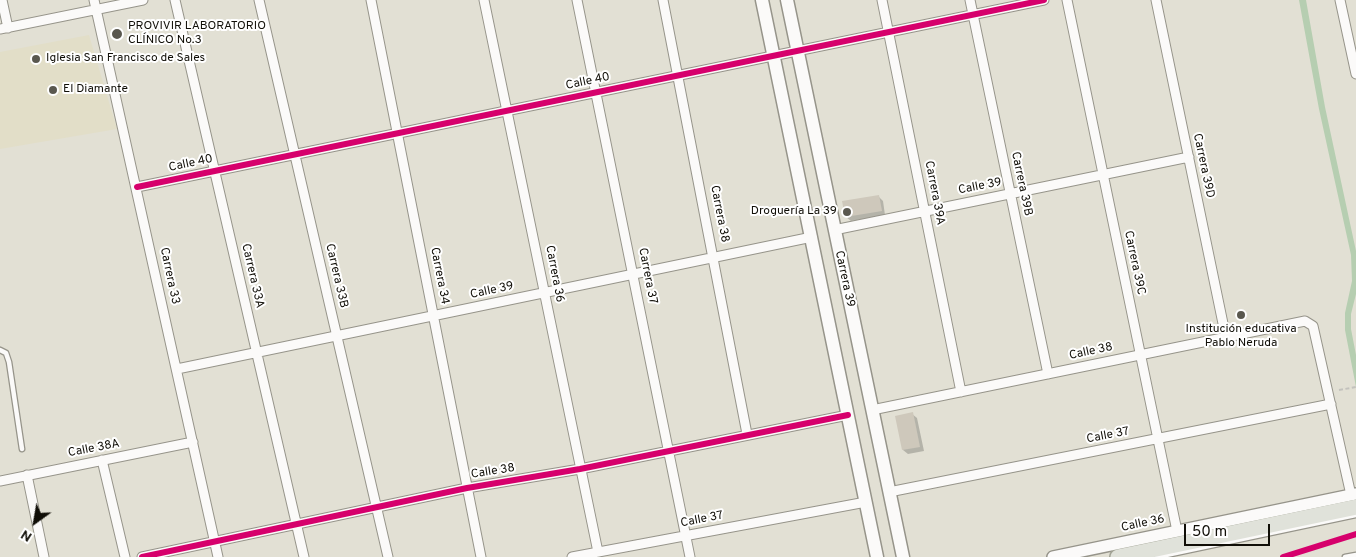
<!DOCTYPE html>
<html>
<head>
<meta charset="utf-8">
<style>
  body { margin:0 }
  #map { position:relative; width:1356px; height:557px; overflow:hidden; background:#e2e0d4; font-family:Overpass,sans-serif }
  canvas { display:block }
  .north { position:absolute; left:10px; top:497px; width:50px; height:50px; -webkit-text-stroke:4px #fff; paint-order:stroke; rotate:212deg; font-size:14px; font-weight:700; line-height:20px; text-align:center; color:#100e07 }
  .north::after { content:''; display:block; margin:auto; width:18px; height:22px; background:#100e07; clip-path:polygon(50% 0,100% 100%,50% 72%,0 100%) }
  .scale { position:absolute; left:1184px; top:524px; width:86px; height:22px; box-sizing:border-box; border:2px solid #100e07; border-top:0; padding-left:6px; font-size:15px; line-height:18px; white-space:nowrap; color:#100e07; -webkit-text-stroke:4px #fff; paint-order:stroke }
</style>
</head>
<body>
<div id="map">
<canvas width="1356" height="557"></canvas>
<div class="north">N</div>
<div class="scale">50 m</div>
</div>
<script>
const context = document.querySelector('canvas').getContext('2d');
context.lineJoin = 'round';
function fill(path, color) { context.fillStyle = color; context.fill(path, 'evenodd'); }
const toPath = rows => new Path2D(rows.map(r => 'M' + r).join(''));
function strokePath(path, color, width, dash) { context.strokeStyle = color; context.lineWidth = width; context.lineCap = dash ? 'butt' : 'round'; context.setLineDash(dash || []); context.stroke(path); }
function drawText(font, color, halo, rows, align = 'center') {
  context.font = font + ' Overpass,sans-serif'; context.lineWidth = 4; context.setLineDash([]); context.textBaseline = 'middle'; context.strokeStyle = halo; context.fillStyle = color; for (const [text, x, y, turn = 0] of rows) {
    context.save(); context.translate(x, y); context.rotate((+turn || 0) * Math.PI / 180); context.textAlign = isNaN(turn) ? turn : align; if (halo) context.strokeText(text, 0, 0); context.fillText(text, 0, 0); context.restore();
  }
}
fill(toPath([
  [89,35,117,129,0,149,0,52]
]), '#e2dec8');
fill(toPath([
  [1299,0,1306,0,1325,107,1356,251,1356,294,1351,314,1351,329,1356,355,1356,387,1345,330,1345,313,1352,281,1351,255,1319,109]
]), '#b6ceb1');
fill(toPath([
  [878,196,883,201,885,215,851,221,846,217,844,202],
  [912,414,917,418,924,451,908,454,903,450]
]), '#0003');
fill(toPath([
  [879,195,882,211,845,217,842,201],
  [913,412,920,447,902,450,895,416]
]), '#cec8bb');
const service = toPath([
  [0,350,6,353,9,362,22,449],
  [1157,557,1356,515],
  [1345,557,1356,555]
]);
const minor = toPath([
  [2,0,8,28],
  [94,0,218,557],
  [175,0,304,557],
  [259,0,388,557],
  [371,0,481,557],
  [484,0,598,552],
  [577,0,690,557],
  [663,0,747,434],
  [882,0,961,392],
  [970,0,1048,374],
  [1067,0,1177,531],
  [1156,0,1226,338],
  [1340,0,1356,74],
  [0,29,143,0],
  [137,187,1044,0],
  [834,230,1189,157],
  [177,369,812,237],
  [872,410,1305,321,1313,326,1351,495],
  [102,460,125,557],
  [27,475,44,557],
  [0,481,193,442],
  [889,492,1331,404],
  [142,557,467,488,580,469,848,415],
  [572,557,866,502]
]);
const tertiary = toPath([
  [1053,557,1356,494]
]);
const secondary = toPath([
  [762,0,877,557],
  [787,0,903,557]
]);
const trunk = toPath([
  [1118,557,1356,507]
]);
strokePath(service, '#96948a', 7);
strokePath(minor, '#96948a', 11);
strokePath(tertiary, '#96948a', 14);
strokePath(secondary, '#96948a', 15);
strokePath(trunk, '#a1a294', 18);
strokePath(toPath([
  [1339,390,1356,387]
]), '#c3c2bd', 2, [4, 2.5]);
strokePath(service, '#fbfaf9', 4.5);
strokePath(minor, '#fbfaf9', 9);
strokePath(tertiary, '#fbfaf9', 11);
strokePath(secondary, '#fbfaf9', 12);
strokePath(trunk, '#e0e2da', 15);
strokePath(toPath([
  [137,187,1044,0],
  [142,557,467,488,580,469,848,415],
  [1283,557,1356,534]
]), '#d6006c', 6);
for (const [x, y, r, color] of [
  [117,34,6,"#5a584f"],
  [36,59,5,"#5a584f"],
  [53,90,5,"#5a584f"],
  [847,212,5,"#5a584f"],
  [1241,315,5,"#5a584f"]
]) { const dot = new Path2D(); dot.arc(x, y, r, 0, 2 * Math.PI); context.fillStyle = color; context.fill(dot); strokePath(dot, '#fff', 2); }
drawText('12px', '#100e07', '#fff', [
  ["PROVIVIR LABORATORIO",128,27],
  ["CLÍNICO No.3",128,41],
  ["Iglesia San Francisco de Sales",46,59],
  ["El Diamante",63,90],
  ["Droguería La 39",837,212,"right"],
  ["Institución educativa",1241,330,"center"],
  ["Pablo Neruda",1241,344,"center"]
], 'left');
drawText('12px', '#100e07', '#fff', [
  ["Calle 40",588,82,-12],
  ["Calle 40",191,164,-12],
  ["Carrera 39D",1203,166,78],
  ["Carrera 39B",1021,184,78],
  ["Calle 39",980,187,-11],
  ["Carrera 39A",934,193,79],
  ["Carrera 38",719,214,79],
  ["Carrera 39C",1134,263,78],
  ["Carrera 36",554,274,79],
  ["Carrera 33",169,276,78],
  ["Carrera 33A",252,276,77],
  ["Carrera 33B",336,276,77],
  ["Carrera 34",439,276,79],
  ["Carrera 37",647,276,79],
  ["Carrera 39",844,279,78],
  ["Calle 39",492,291,-12],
  ["Calle 38",1091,352,-12],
  ["Calle 37",1108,436,-11],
  ["Calle 38A",94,449,-11],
  ["Calle 38",493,472,-9],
  ["Calle 37",702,520,-11],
  ["Calle 36",1143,524,-12]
]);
</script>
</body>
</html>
